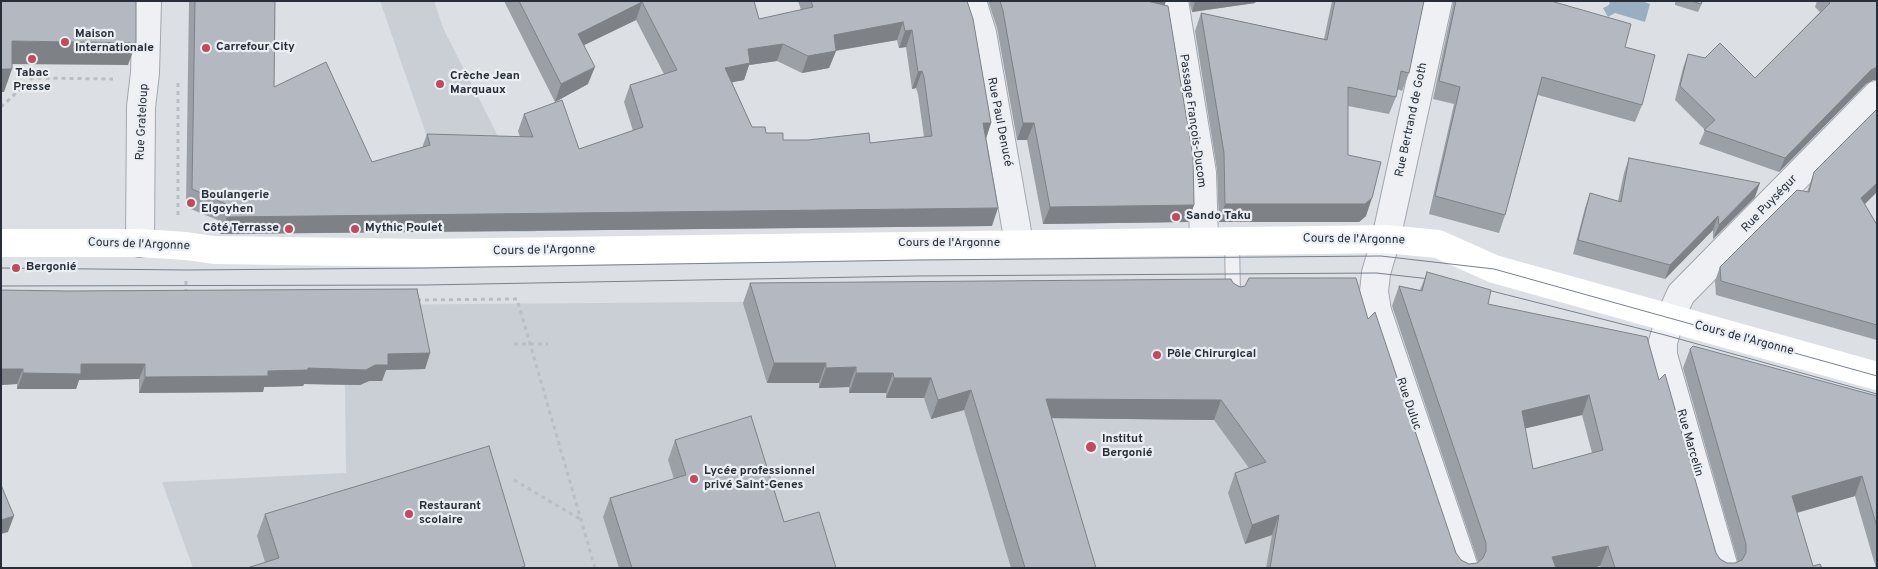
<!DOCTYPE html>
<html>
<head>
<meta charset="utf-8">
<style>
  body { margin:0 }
  #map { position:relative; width:1878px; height:569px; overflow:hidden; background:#dce0e5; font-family:Overpass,sans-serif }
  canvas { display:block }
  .frame { position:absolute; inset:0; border:2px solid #272e3a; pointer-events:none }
</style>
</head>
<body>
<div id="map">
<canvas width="1878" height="569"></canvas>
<div class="frame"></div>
</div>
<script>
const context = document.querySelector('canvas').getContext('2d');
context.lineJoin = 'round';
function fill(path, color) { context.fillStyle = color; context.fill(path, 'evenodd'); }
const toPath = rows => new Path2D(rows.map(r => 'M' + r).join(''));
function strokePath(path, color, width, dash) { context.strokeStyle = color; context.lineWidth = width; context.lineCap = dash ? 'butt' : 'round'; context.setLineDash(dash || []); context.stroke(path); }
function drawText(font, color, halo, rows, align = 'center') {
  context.font = font + ' Overpass,sans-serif'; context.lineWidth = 4.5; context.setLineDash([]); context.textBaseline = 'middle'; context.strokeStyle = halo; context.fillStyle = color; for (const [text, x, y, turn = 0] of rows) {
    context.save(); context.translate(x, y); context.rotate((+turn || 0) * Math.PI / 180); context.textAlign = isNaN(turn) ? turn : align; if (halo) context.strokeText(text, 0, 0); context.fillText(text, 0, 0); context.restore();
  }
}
fill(toPath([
  [380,1,434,1,444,30,499,138,500,154,536,232,460,232],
  [1233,298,1437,568,193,568,162,482,346,473,344,305]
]), '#cacfd6');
fill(toPath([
  [1610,1,1642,1,1650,4,1645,22,1615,13,1608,17,1603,8,1609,5]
]), '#9aaec2');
const lane = toPath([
  [1232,240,1233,298]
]);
const street = toPath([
  [972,1,982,33,1019,243],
  [1174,1,1202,173,1204,240],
  [1438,1,1386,239,1376,273,1374,292,1377,311,1464,568],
  [140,243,141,107,145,73,147,1],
  [1724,568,1663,355,1663,342,1670,318,1681,294,1877,95]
]);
strokePath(lane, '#a2a7ae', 16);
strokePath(street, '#a2a7ae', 30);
strokePath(toPath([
  [1,107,32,78,113,79],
  [178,215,178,79],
  [186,293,186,277],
  [417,300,517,299,595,568],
  [514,344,548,344],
  [514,480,580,519]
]), '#babec4', 3, [4, 4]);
strokePath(lane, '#eef0f4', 14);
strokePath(street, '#eef0f4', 28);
strokePath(toPath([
  [1,243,140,243,186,246,214,250,425,253,1386,239,1438,244,1494,269,1877,376]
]), '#fff', 28);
strokePath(toPath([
  [1,268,186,270,425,268,916,260,1381,256,1494,269,1877,376],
  [1464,284,1665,335,1877,394],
  [1,286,425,285,916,276,1376,273,1439,280]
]), '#77808d', 1);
fill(toPath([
  [189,1,275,1,274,87,372,162,422,148,427,134,520,137,518,131,524,114,579,149,633,131,624,102,630,85,664,74,636,20,584,45,588,84,555,102,504,1,754,1,759,19,801,10,798,1,967,1,991,123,986,139,992,226,220,234,220,221,186,207],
  [897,40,899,48,906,47,912,89,916,88,918,94,924,137,870,143,783,140,752,127,732,82,744,80,749,65,777,61,802,73,829,68,836,51],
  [988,1,1166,1,1164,5,1194,205,1188,222,1043,224,1027,140,1017,140,997,28],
  [1189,1,1256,1,1255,3,1192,12],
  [1332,1,1424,1,1409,73,1402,91,1397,89,1396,97,1389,114,1348,106,1348,155,1366,216,1359,222,1219,222,1217,170,1195,31,1201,13,1324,39],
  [1453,1,1551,1,1625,47,1642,105,1635,122,1538,95,1505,215,1499,233,1429,214,1454,104,1433,99,1453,4],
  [1675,1,1703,1,1698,12,1675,5],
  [1817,1,1877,1,1873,80,1866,84,1779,172,1699,144,1705,130,1675,100,1683,68,1688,54,1755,78,1820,12,1815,7],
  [1629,158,1755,197,1713,239,1713,230,1665,279,1573,254,1585,208,1590,193,1618,201,1624,173],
  [1814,172,1865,204,1877,225,1877,340,1716,295,1715,281,1720,267,1807,192],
  [1427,272,1488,304,1659,380,1716,553,1720,559,1727,563,1735,563,1738,562,1683,368,1690,349,1877,396,1877,568,1876,568,1855,496,1797,513,1813,566,1822,568,1601,568,1600,566,1592,568,1266,568,1272,535,1245,544,1228,493,1235,473,1249,468,1214,420,1051,418,1096,568,1011,568,964,410,931,419,924,398,886,398,886,393,849,393,849,387,819,388,819,383,767,383,743,303,750,283,1233,283,1240,287,1368,319,1456,553,1461,560,1469,564,1477,563,1478,562,1392,306,1399,286,1420,290],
  [1582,415,1592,453,1533,469,1525,428],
  [1,290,430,353,425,369,386,370,382,381,369,381,360,385,304,384,303,386,264,387,263,392,139,393,139,379,79,380,76,389,17,389,17,384,1,385],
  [675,440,784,522,836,568,619,568,603,517,610,498,674,479,668,460],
  [265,514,524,568,265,562,257,536]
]), '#9b9fa6');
fill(toPath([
  [1147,1,1166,1,1161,16],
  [1195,1,1256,1,1255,3,1192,12],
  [642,2,636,20,572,51,578,34],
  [903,22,897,40,827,52,834,35],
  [912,30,906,47,899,48,905,31],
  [12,41,136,43,128,65,4,64],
  [783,44,777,61,749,65,744,80,719,85,725,68,748,49],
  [836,51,829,68,802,73,808,56],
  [595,67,588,84,555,102,561,84],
  [1877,67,1877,80,1873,80,1866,84,1779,172,1785,158,1871,70],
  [1,69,12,69,4,92,1,92],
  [922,71,916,88,912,89,918,72],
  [983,123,991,123,985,141],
  [1023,123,1034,123,1027,140,1017,140],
  [1760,183,1755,197,1713,239,1719,225],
  [1877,183,1877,192,1856,213,1861,198],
  [1372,198,1366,216,1359,222,1219,222,1225,204],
  [1194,205,1188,222,1043,224,1050,207],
  [998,208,992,226,220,234,227,217],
  [1718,216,1713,230,1665,279,1670,265],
  [430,353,425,369,386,370,382,381,369,381,360,385,304,384,303,386,264,387,263,392,139,393,145,377,268,371,308,368,388,354],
  [774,363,826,363,819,383,767,383],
  [81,364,145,364,139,379,79,380,76,389,17,389,23,373],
  [856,367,849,387,819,388,826,368],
  [1,369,23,369,17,384,1,385],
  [856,373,893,373,886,393,849,393],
  [894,378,931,378,924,398,886,398],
  [971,390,964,410,931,419,938,400],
  [1589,395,1582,415,1515,431,1522,411],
  [1046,399,1221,400,1214,420,1038,418],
  [1862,476,1855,496,1785,516,1792,496],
  [1279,515,1272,535,1245,544,1252,525],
  [14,516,8,532,1,534,1,520],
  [1608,546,1600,566,1592,568,1549,568,1552,557]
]), '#7e8287');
const building = toPath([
  [1,1,136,1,136,43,12,41,12,69,1,69,1,1],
  [195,1,275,1,274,87,326,62,372,162,430,145,427,134,533,137,524,114,562,100,579,149,643,127,630,85,677,70,642,2,578,34,595,67,561,84,519,1,754,1,759,19,813,7,811,1,967,1,973,19,991,123,983,123,998,208,227,217,226,204,192,189,195,1],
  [903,22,905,31,912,30,918,72,922,71,924,77,932,136,870,143,869,133,808,140,783,140,783,133,766,133,765,127,752,127,725,68,750,63,748,49,783,44,808,56,836,51,834,35,903,22],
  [1000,1,1147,1,1168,6,1193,157,1194,205,1050,207,1034,123,1023,123,1003,11,1000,1],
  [1335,1,1424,1,1409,73,1401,71,1396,97,1348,87,1348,155,1381,162,1372,198,1365,204,1225,204,1224,153,1201,13,1327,40,1335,1],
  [1456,1,1551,1,1631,24,1625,47,1655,55,1642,105,1542,77,1505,215,1435,196,1460,87,1439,81,1456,1],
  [1691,1,1702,1,1701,4,1691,1],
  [1828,1,1877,1,1877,67,1871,70,1785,158,1704,130,1715,120,1680,86,1688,54,1705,58,1720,43,1755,78,1830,3,1828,1],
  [1877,109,1877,183,1861,198,1877,225,1877,325,1721,281,1720,267,1797,190,1809,192,1814,172,1877,109],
  [1629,158,1760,183,1719,225,1718,216,1670,265,1578,240,1590,193,1621,202,1629,158],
  [1427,272,1491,290,1488,304,1647,337,1659,380,1665,374,1716,553,1720,559,1727,563,1735,563,1742,560,1746,553,1746,544,1690,349,1693,346,1877,396,1877,527,1862,476,1792,496,1813,566,1820,564,1822,568,1615,568,1608,546,1552,557,1556,568,1270,568,1279,515,1252,525,1235,473,1266,462,1221,400,1046,399,1096,568,1025,568,971,390,938,400,931,378,894,378,893,373,856,373,856,367,826,368,826,363,774,363,750,283,1231,279,1233,283,1240,287,1245,286,1249,278,1356,278,1368,319,1375,312,1456,553,1461,560,1469,564,1477,563,1483,558,1486,551,1486,543,1399,286,1422,291,1427,272],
  [1589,395,1603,450,1533,469,1522,411,1589,395],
  [417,289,430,353,388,354,388,365,375,365,366,370,308,368,308,370,268,371,268,376,145,377,145,364,81,364,81,374,23,373,23,369,1,369,1,290,67,291,417,289],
  [751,416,784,522,819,512,836,568,632,568,610,498,686,475,675,440,751,416],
  [489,446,525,566,520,568,247,568,279,558,265,514,489,446],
  [1,485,14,516,1,520,1,485]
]);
fill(building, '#b4b9c1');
strokePath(building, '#7e8287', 1);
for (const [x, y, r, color] of [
  [65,42,5,"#c14a5e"],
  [206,48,5,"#c14a5e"],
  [32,59,5,"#c14a5e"],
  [440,84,5,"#c14a5e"],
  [191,203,5,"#c14a5e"],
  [1176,217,5,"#c14a5e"],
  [289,229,5,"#c14a5e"],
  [355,229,5,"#c14a5e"],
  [16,268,5,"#c14a5e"],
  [1157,355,5,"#c14a5e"],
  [1091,447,6,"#c14a5e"],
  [694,479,5,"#c14a5e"],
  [409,514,5,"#c14a5e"]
]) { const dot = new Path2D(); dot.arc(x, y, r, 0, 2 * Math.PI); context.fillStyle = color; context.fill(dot); strokePath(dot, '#ebeff3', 2); }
drawText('bold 12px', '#272e3a', '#ebeff3', [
  ["Maison",75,35],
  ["Internationale",75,49],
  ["Carrefour City",216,48],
  ["Tabac",32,74,"center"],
  ["Presse",32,88,"center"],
  ["Crèche Jean",450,77],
  ["Marquaux",450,91],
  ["Boulangerie",201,196],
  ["Elgoyhen",201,210],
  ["Sando Taku",1186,217],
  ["Côté Terrasse",279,229,"right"],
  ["Mythic Poulet",365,229],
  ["Bergonié",26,268],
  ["Pôle Chirurgical",1167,355],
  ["Institut",1102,440],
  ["Bergonié",1102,454],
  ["Lycée professionnel",704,472],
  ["privé Saint-Genes",704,486],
  ["Restaurant",419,507],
  ["scolaire",419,521]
], 'left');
drawText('12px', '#272e3a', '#ebeff3', [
  ["Rue Bertrand de Goth",1412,120,-78],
  ["Passage François-Ducom",1192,121,82],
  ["Rue Grateloup",143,122,-87],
  ["Rue Paul Denucé",999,122,79],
  ["Rue Puységur",1770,204,-46],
  ["Cours de l'Argonne",1354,240,1],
  ["Cours de l'Argonne",949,244],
  ["Cours de l'Argonne",139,245,2],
  ["Cours de l'Argonne",544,251,-1],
  ["Cours de l'Argonne",1744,339,15],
  ["Rue Duluc",1408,404,71],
  ["Rue Marcelin",1689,443,74]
]);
</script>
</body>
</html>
